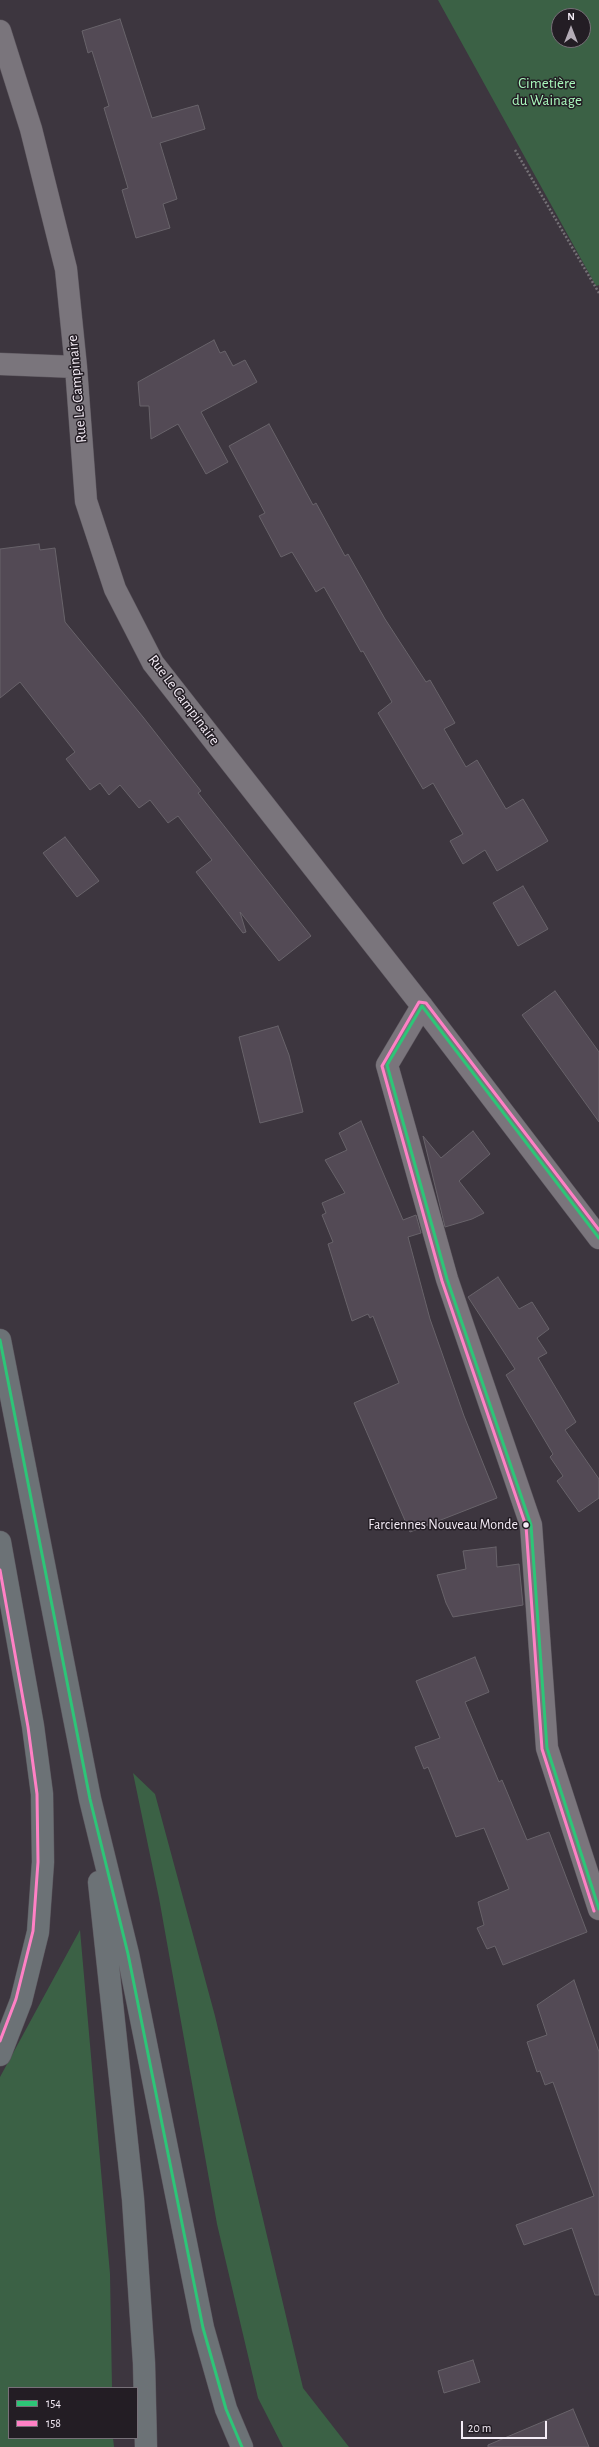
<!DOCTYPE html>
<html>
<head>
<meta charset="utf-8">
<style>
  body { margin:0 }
  #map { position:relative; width:599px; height:2447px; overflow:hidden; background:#3d363f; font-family:"Alegreya Sans",sans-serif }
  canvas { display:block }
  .legend { position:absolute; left:8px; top:2387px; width:130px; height:52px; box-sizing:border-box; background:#231d24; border:1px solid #777078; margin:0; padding:5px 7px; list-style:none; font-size:12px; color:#f4ecf6 }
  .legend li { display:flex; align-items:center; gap:8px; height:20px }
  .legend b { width:20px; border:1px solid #777078 }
  .north { position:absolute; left:551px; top:8px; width:40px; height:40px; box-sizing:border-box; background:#231d24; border:1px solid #777078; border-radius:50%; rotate:0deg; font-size:11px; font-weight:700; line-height:16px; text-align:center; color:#f4ecf6 }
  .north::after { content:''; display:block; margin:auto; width:14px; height:18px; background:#b4acb6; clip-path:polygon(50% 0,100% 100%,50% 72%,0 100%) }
  .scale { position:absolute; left:461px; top:2421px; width:86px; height:18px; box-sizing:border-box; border:2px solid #f4ecf6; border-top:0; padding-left:5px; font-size:12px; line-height:14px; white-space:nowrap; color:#f4ecf6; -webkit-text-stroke:3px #231d24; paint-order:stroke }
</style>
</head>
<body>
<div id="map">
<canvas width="599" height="2447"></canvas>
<ul class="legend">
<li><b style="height:5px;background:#2dc577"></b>154</li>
<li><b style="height:5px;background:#ff80c5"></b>158</li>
</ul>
<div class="north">N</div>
<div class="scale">20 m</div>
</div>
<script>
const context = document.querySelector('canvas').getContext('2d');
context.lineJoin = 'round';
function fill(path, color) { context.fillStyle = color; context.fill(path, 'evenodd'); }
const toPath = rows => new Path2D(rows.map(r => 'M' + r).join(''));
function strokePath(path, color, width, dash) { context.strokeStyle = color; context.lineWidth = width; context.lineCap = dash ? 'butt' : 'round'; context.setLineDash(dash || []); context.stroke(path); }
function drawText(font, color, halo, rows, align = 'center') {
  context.font = font + ' "Alegreya Sans",sans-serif'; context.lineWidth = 3; context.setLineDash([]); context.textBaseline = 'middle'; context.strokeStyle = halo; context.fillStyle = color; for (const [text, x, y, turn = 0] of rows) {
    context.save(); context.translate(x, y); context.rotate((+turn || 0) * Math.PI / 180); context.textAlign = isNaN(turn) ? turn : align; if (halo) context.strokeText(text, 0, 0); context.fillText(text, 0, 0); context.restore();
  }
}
fill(toPath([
  [438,0,599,0,599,285,596,286],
  [559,16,583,16,583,40,559,40],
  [133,1773,155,1794,215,2016,303,2388,349,2447,283,2447,258,2398,217,2224,159,1898],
  [80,1930,110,2274,112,2388,9,2388,9,2438,113,2438,114,2447,0,2447,0,2077]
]), '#3b6145');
const building = toPath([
  [120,19,152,118,198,105,205,129,160,143,177,199,163,204,170,228,136,238,122,190,128,188,104,108,109,106,92,51,88,53,82,31,120,19],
  [214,340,220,353,225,351,233,366,245,360,257,382,201,412,228,462,206,474,178,424,151,439,149,406,140,406,138,382,214,340],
  [269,424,313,505,316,503,345,556,348,554,385,619,426,682,430,680,455,723,444,729,466,767,477,760,506,809,523,799,548,841,497,871,485,850,463,864,450,841,463,834,433,783,423,789,378,713,392,702,363,651,361,652,324,587,316,592,292,552,281,557,259,516,265,513,229,446,269,424],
  [39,544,40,550,55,548,65,622,143,717,201,791,198,793,311,936,279,961,240,912,246,932,243,933,196,872,212,860,178,816,168,823,150,800,139,808,120,785,109,795,100,783,90,790,66,759,75,752,20,682,0,698,0,549,39,544],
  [65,837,99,881,77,897,43,853,65,837],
  [523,886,548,929,518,946,493,903,523,886],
  [555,991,599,1052,599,1122,522,1015,555,991],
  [278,1026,289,1055,303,1112,260,1123,239,1037,278,1026],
  [361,1121,403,1220,416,1215,421,1233,408,1237,430,1319,464,1416,497,1498,410,1532,354,1403,399,1383,373,1316,370,1318,368,1314,352,1321,328,1244,333,1242,322,1215,326,1213,322,1203,345,1193,325,1160,347,1150,339,1133,361,1121],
  [473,1131,490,1154,459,1181,484,1213,472,1219,445,1227,423,1136,441,1158,473,1131],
  [498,1277,519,1309,532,1302,549,1329,537,1338,547,1353,538,1358,576,1422,565,1430,599,1479,599,1498,579,1512,557,1481,563,1476,550,1457,553,1454,506,1375,515,1369,468,1297,498,1277],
  [496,1547,497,1567,519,1564,523,1605,453,1617,446,1603,437,1575,466,1569,463,1551,496,1547],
  [475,1657,489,1692,465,1702,499,1782,502,1780,527,1840,549,1832,587,1932,503,1965,495,1946,487,1949,477,1928,484,1925,478,1902,509,1889,484,1828,456,1837,428,1767,424,1769,415,1747,440,1738,416,1681,475,1657],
  [574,1980,599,2052,599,2295,595,2295,572,2228,524,2245,516,2225,594,2196,553,2082,545,2085,540,2071,537,2072,527,2042,547,2035,537,2005,574,1980],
  [473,2360,480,2382,444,2393,438,2371,473,2360],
  [573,2409,589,2447,488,2447,488,2445,573,2409]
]);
fill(building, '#534a55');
strokePath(building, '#68636a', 1);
const minor = toPath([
  [0,31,31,129,66,269,76,367,86,501,115,589,153,663,422,1006,599,1238],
  [0,364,76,367],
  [422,1006,387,1065,447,1279,531,1525,547,1748,599,1909]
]);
const trunk = toPath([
  [0,1340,90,1799,128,1954,203,2328,226,2409,242,2447],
  [0,1542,33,1726,42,1794,43,1862,38,1932,21,2001,0,2055],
  [99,1882,133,2199,144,2363,146,2447]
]);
strokePath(minor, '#5a545c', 23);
strokePath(trunk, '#5a545c', 23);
strokePath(toPath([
  [515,150,599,293]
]), '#757176', 2.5, [2, 2]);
strokePath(minor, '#7a757c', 22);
strokePath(trunk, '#6c7276', 22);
strokePath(toPath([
  [599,1238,422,1006,387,1065,447,1279,531,1525,547,1748,599,1909],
  [0,1340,90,1799,128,1954,203,2328,226,2409,242,2447]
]), '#2dc577', 3);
strokePath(toPath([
  [0,1570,28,1727,37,1794,38,1862,33,1931,16,1999,0,2041],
  [594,1911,542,1749,526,1526,442,1281,382,1066,419,1002,426,1003,599,1230]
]), '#ff80c5', 3);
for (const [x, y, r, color] of [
  [526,1525,3.5,"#f4ecf6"]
]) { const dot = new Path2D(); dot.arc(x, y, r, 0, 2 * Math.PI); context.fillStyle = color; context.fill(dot); strokePath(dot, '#231d24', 1.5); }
drawText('14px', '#f4ecf6', '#231d24', [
  ["Farciennes Nouveau Monde",518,1525]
], 'right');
drawText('15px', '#a9f8bc', '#231d24', [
  ["Cimetière",547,83],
  ["du Wainage",547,100]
]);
drawText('15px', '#f4ecf6', '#231d24', [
  ["Rue Le Campinaire",77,389,-95],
  ["Rue Le Campinaire",184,700,53]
]);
</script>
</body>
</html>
